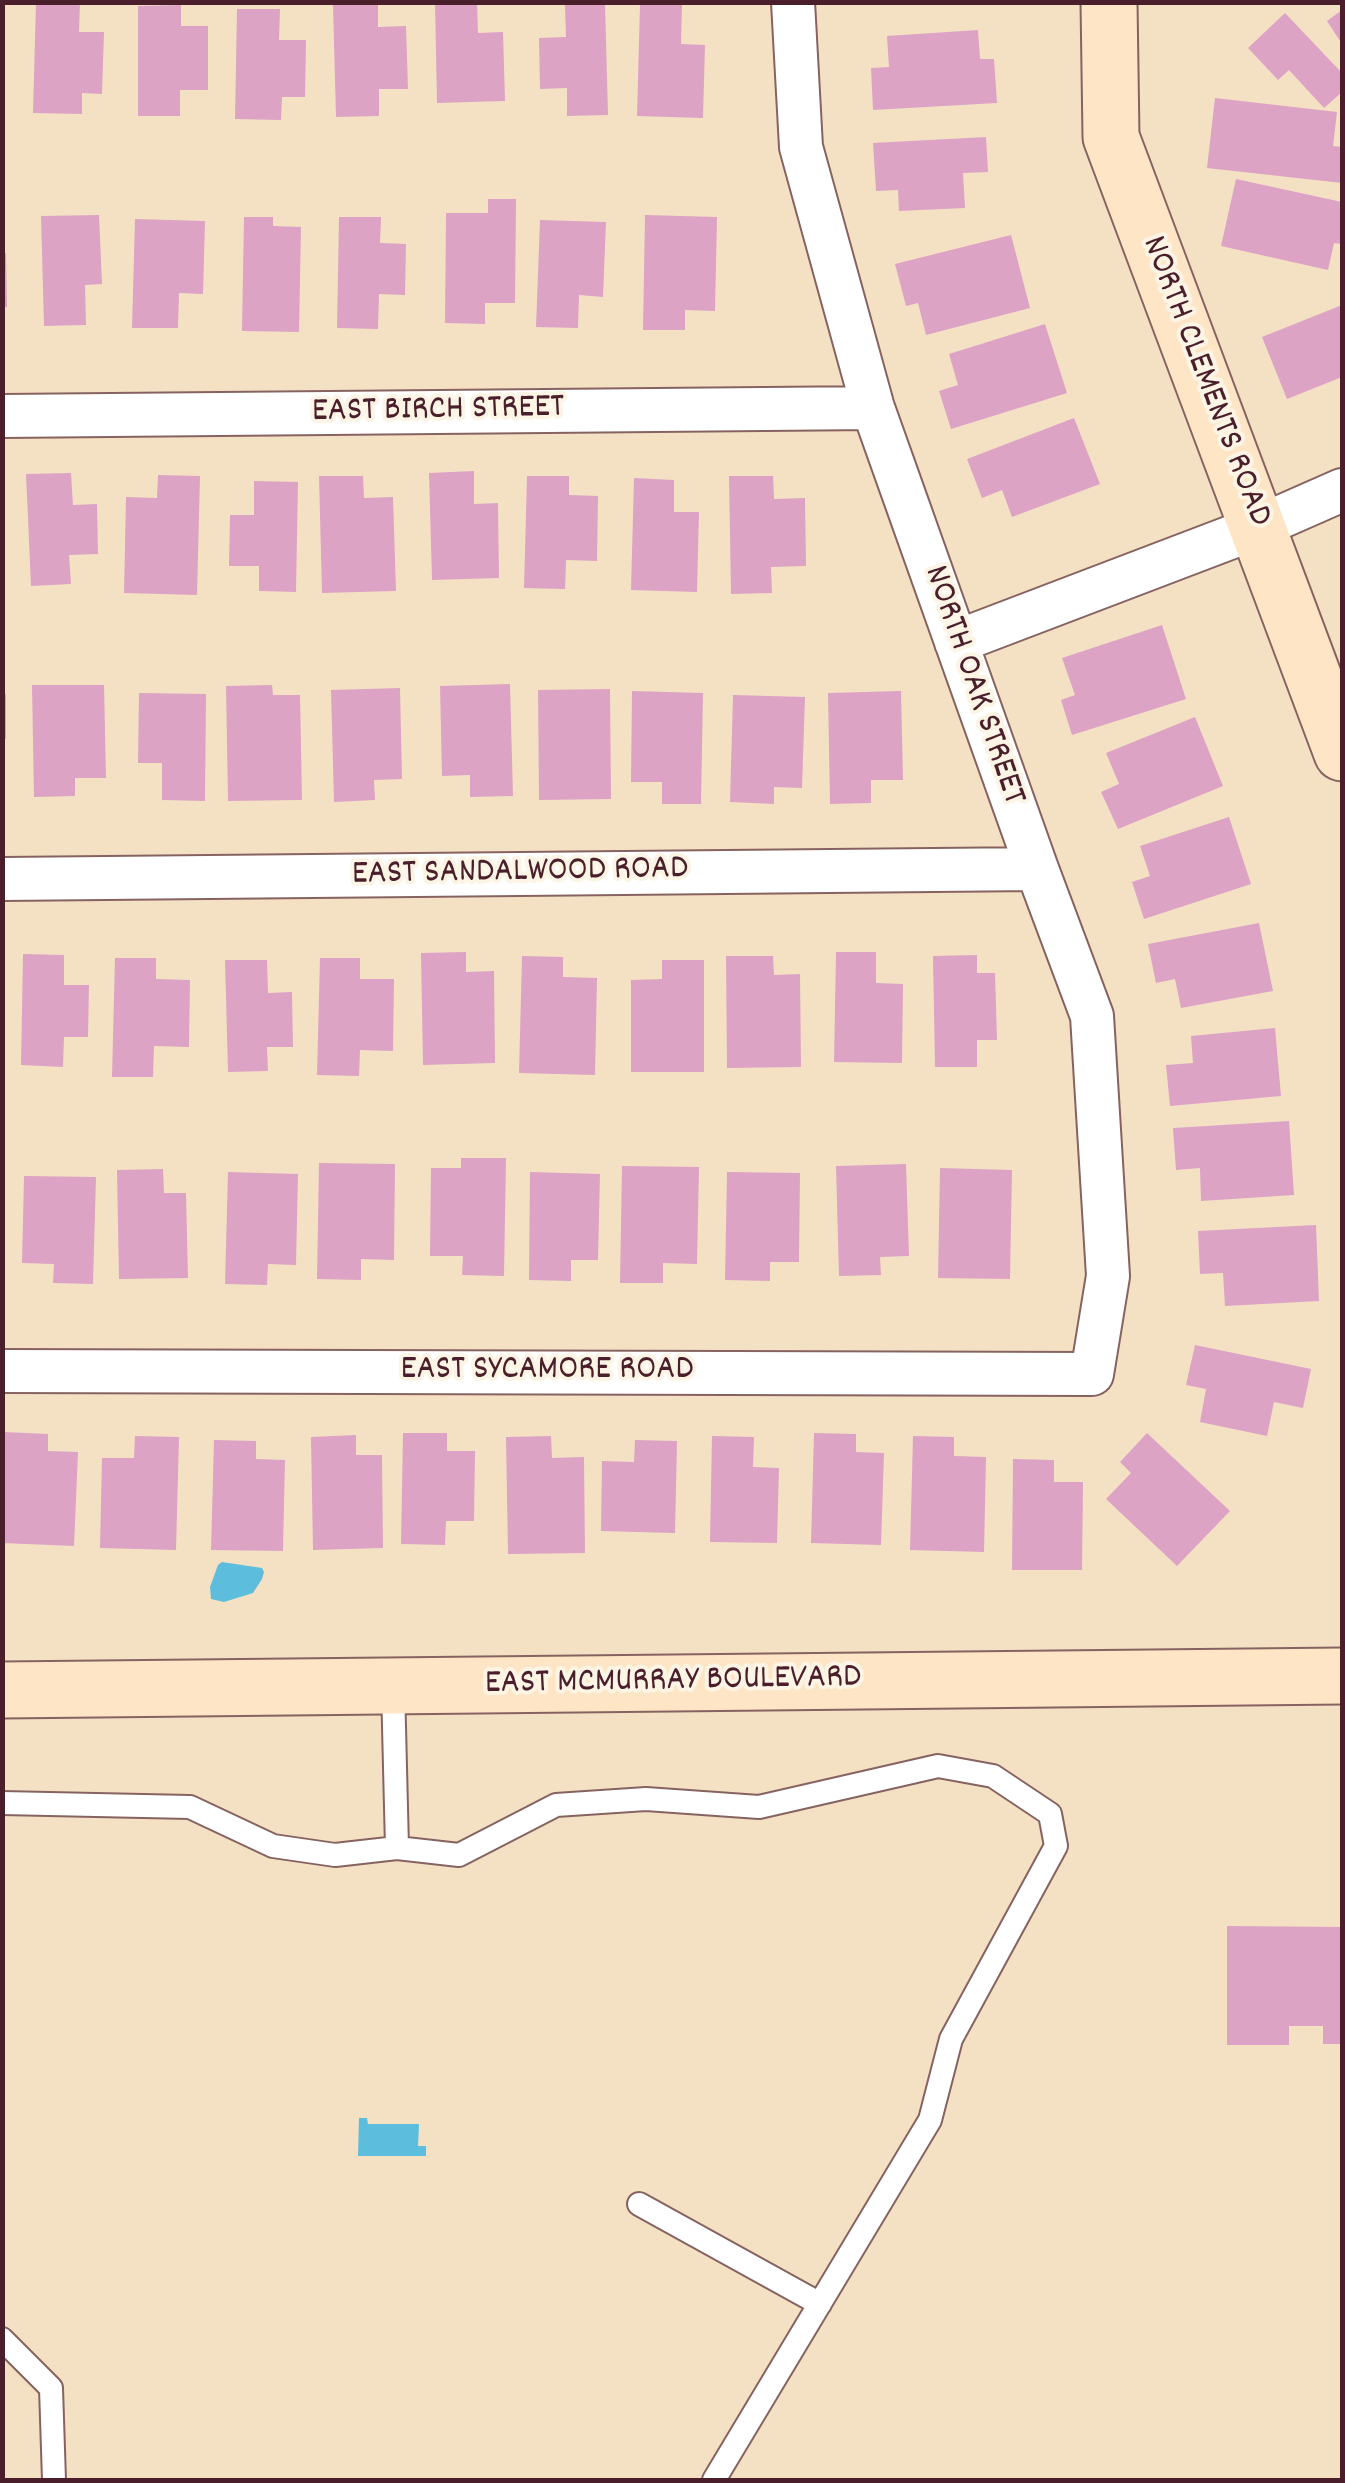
<!DOCTYPE html>
<html>
<head>
<meta charset="utf-8">
<style>
  body { margin:0 }
  #map { position:relative; width:1345px; height:2483px; overflow:hidden; background:#f4e1c4; font-family:Dekko,sans-serif }
  canvas { display:block }
  .frame { position:absolute; inset:0; border:5px solid #4a1f2b; pointer-events:none }
</style>
</head>
<body>
<div id="map">
<canvas width="1345" height="2483"></canvas>
<div class="frame"></div>
</div>
<script>
const context = document.querySelector('canvas').getContext('2d');
context.lineJoin = 'round';
function fill(path, color) { context.fillStyle = color; context.fill(path, 'evenodd'); }
const toPath = rows => new Path2D(rows.map(r => 'M' + r).join(''));
function strokePath(path, color, width, dash) { context.strokeStyle = color; context.lineWidth = width; context.lineCap = dash ? 'butt' : 'round'; context.setLineDash(dash || []); context.stroke(path); }
function drawText(font, color, halo, rows, align = 'center') {
  context.font = font + ' Dekko,sans-serif'; context.lineWidth = 8; context.setLineDash([]); context.textBaseline = 'middle'; context.strokeStyle = halo; context.fillStyle = color; for (const [text, x, y, turn = 0] of rows) {
    context.save(); context.translate(x, y); context.rotate((+turn || 0) * Math.PI / 180); context.textAlign = isNaN(turn) ? turn : align; if (halo) context.strokeText(text, 0, 0); context.fillText(text, 0, 0); context.restore();
  }
}
fill(toPath([
  [222,1562,262,1568,264,1572,262,1579,253,1593,224,1602,211,1599,210,1587,218,1565],
  [359,2118,367,2118,368,2124,419,2124,418,2146,426,2146,426,2156,358,2156]
]), '#5dbddc');
fill(toPath([
  [36,2,80,2,79,32,104,32,102,94,82,93,82,114,33,113],
  [435,2,477,2,478,33,503,32,505,101,437,103],
  [378,3,378,27,406,26,408,89,379,89,379,116,336,117,333,5],
  [605,3,608,115,567,116,567,88,540,89,539,38,566,37,565,5],
  [640,4,682,5,681,44,705,45,703,118,637,116],
  [181,5,181,26,208,26,208,90,180,90,180,116,138,116,138,6],
  [237,9,280,9,279,40,306,40,305,97,282,97,281,120,235,119],
  [1342,10,1342,44,1327,21],
  [1285,13,1342,73,1342,92,1324,108,1289,70,1278,80,1248,48],
  [978,30,980,59,994,59,997,103,873,110,871,68,889,67,887,36],
  [1215,98,1337,112,1333,146,1342,147,1342,183,1207,168],
  [986,137,988,172,963,173,965,208,899,211,898,190,876,191,873,143],
  [1236,179,1342,202,1342,244,1334,243,1328,270,1221,246],
  [488,199,516,199,515,303,485,303,485,324,445,323,446,213,488,213],
  [99,215,102,284,85,285,86,325,44,326,41,216],
  [645,215,717,217,715,311,685,310,685,330,643,330],
  [244,217,273,217,273,226,301,227,299,332,242,331],
  [339,217,381,217,380,243,406,244,405,295,379,294,378,329,337,328],
  [135,219,205,221,203,294,179,293,178,328,132,328],
  [540,220,606,222,603,297,579,295,578,328,536,327],
  [1011,235,1030,308,926,335,918,303,906,306,895,264],
  [2,253,6,253,7,307,2,307],
  [1342,305,1342,377,1287,399,1262,337],
  [1045,324,1067,393,951,429,939,391,958,385,949,354],
  [1074,418,1100,484,1012,517,1002,490,982,498,967,459],
  [474,471,474,504,498,503,499,578,432,580,429,473],
  [71,473,73,505,97,504,98,554,69,555,71,584,31,586,26,474],
  [158,475,200,476,197,595,124,593,126,497,157,498],
  [319,476,363,476,364,498,393,497,396,591,322,593],
  [527,476,569,476,569,495,598,496,597,561,566,560,565,589,524,588],
  [729,476,773,476,774,499,805,498,806,566,771,567,772,593,731,594],
  [634,478,674,480,674,512,699,512,697,592,631,590],
  [254,481,298,482,296,592,259,591,259,566,229,566,230,515,254,515],
  [1162,625,1186,699,1072,735,1061,700,1075,695,1062,658],
  [510,684,513,796,470,797,470,775,442,776,440,686],
  [32,685,104,685,106,778,75,778,75,796,34,797],
  [272,685,273,695,300,695,302,800,228,801,226,686],
  [400,688,402,779,374,780,375,800,334,802,331,690],
  [610,689,611,799,539,800,538,690],
  [632,691,703,693,701,804,662,804,662,782,631,782],
  [901,691,903,780,871,780,871,803,830,804,828,693],
  [139,693,206,694,205,801,162,800,162,763,138,763],
  [2,694,6,694,6,739,2,739],
  [733,695,805,697,802,788,774,787,774,804,730,802],
  [1195,717,1223,786,1118,829,1101,792,1119,784,1106,753],
  [1229,817,1251,884,1144,919,1132,882,1150,876,1140,846],
  [1259,923,1273,991,1181,1008,1175,979,1156,983,1148,944],
  [466,952,466,972,494,971,495,1063,423,1065,421,953],
  [836,952,876,952,876,983,903,984,902,1063,834,1062],
  [23,954,64,955,64,985,89,985,88,1037,64,1037,63,1067,21,1065],
  [977,955,977,973,995,973,997,1040,977,1040,977,1067,935,1067,933,956],
  [522,956,563,957,563,977,597,978,595,1075,519,1073],
  [726,956,773,956,774,975,800,974,801,1067,727,1068],
  [115,958,156,958,156,979,190,980,189,1047,154,1046,153,1077,112,1077],
  [320,958,360,958,360,979,394,979,393,1051,360,1050,359,1076,317,1075],
  [225,960,267,960,268,993,292,992,293,1047,267,1047,268,1071,228,1072],
  [662,960,704,960,704,1072,631,1072,631,980,662,979],
  [1275,1028,1281,1096,1170,1106,1166,1065,1193,1063,1191,1036],
  [1289,1121,1294,1195,1201,1201,1200,1168,1176,1170,1173,1128],
  [461,1158,506,1158,504,1276,462,1275,463,1256,430,1256,431,1168,461,1168],
  [319,1163,395,1164,394,1260,361,1259,361,1280,317,1279],
  [906,1164,909,1256,880,1257,881,1275,839,1276,836,1166],
  [622,1166,699,1167,697,1264,663,1263,663,1283,620,1283],
  [940,1168,1012,1170,1010,1279,938,1278],
  [163,1169,164,1193,186,1193,188,1278,119,1279,117,1170],
  [228,1172,298,1174,296,1265,268,1264,267,1285,225,1284],
  [530,1172,600,1174,598,1260,571,1260,571,1281,529,1280],
  [727,1172,800,1173,799,1262,770,1262,770,1281,725,1280],
  [24,1176,96,1177,93,1284,53,1283,54,1264,22,1263],
  [1316,1225,1319,1301,1225,1306,1223,1273,1200,1274,1198,1231],
  [1195,1345,1311,1369,1303,1408,1274,1402,1267,1436,1200,1422,1206,1389,1186,1385],
  [4,1432,48,1434,48,1451,78,1452,74,1546,2,1543],
  [403,1433,447,1433,447,1451,475,1451,474,1521,446,1521,445,1545,401,1544],
  [814,1433,856,1434,856,1452,884,1453,881,1545,811,1543],
  [1147,1433,1230,1511,1177,1566,1106,1499,1131,1473,1120,1462],
  [356,1435,356,1455,382,1455,383,1548,313,1550,311,1437],
  [135,1436,179,1437,176,1550,100,1548,102,1458,134,1458],
  [551,1436,552,1458,584,1457,585,1553,508,1554,506,1437],
  [712,1436,754,1437,753,1467,779,1468,777,1543,710,1542],
  [913,1436,954,1437,954,1456,986,1457,984,1552,910,1550],
  [214,1440,256,1441,256,1459,285,1460,283,1551,211,1550],
  [635,1440,677,1441,675,1533,601,1531,602,1461,634,1462],
  [1013,1459,1054,1460,1054,1482,1083,1482,1082,1570,1012,1570],
  [1227,1926,1342,1927,1342,2044,1323,2044,1323,2026,1289,2026,1289,2045,1227,2045]
]), '#dca3c5');
const lane = toPath([
  [393,1686,397,1848],
  [2,1803,190,1807,273,1846,335,1855,397,1848,459,1855,556,1805,646,1799,759,1807,938,1766,993,1776,1050,1814,1056,1846,951,2039,930,2120,714,2480],
  [639,2204,820,2304],
  [2,2339,51,2388,54,2480]
]);
const street = toPath([
  [2,416,873,408],
  [956,642,1258,527,1342,490],
  [2,879,1037,869],
  [2,1371,1092,1374,1108,1276,1092,1016,1037,869,873,408,801,147,793,2]
]);
const secondary = toPath([
  [1109,2,1111,137,1342,753],
  [2,1690,1342,1676]
]);
strokePath(lane, '#866361', 26);
strokePath(street, '#866361', 46);
strokePath(secondary, '#866361', 59);
strokePath(lane, '#fff', 22);
strokePath(street, '#fff', 42);
strokePath(secondary, '#fde5c5', 55);
drawText('35px', '#4a1f2b', '#fcf5e5', [
  ["NORTH CLEMENTS ROAD",1204,382,69],
  ["EAST BIRCH STREET",438,412,-1],
  ["NORTH OAK STREET",972,686,71],
  ["EAST SANDALWOOD ROAD",520,874,-1],
  ["EAST SYCAMORE ROAD",547,1372],
  ["EAST MCMURRAY BOULEVARD",673,1683,-1]
]);
</script>
</body>
</html>
